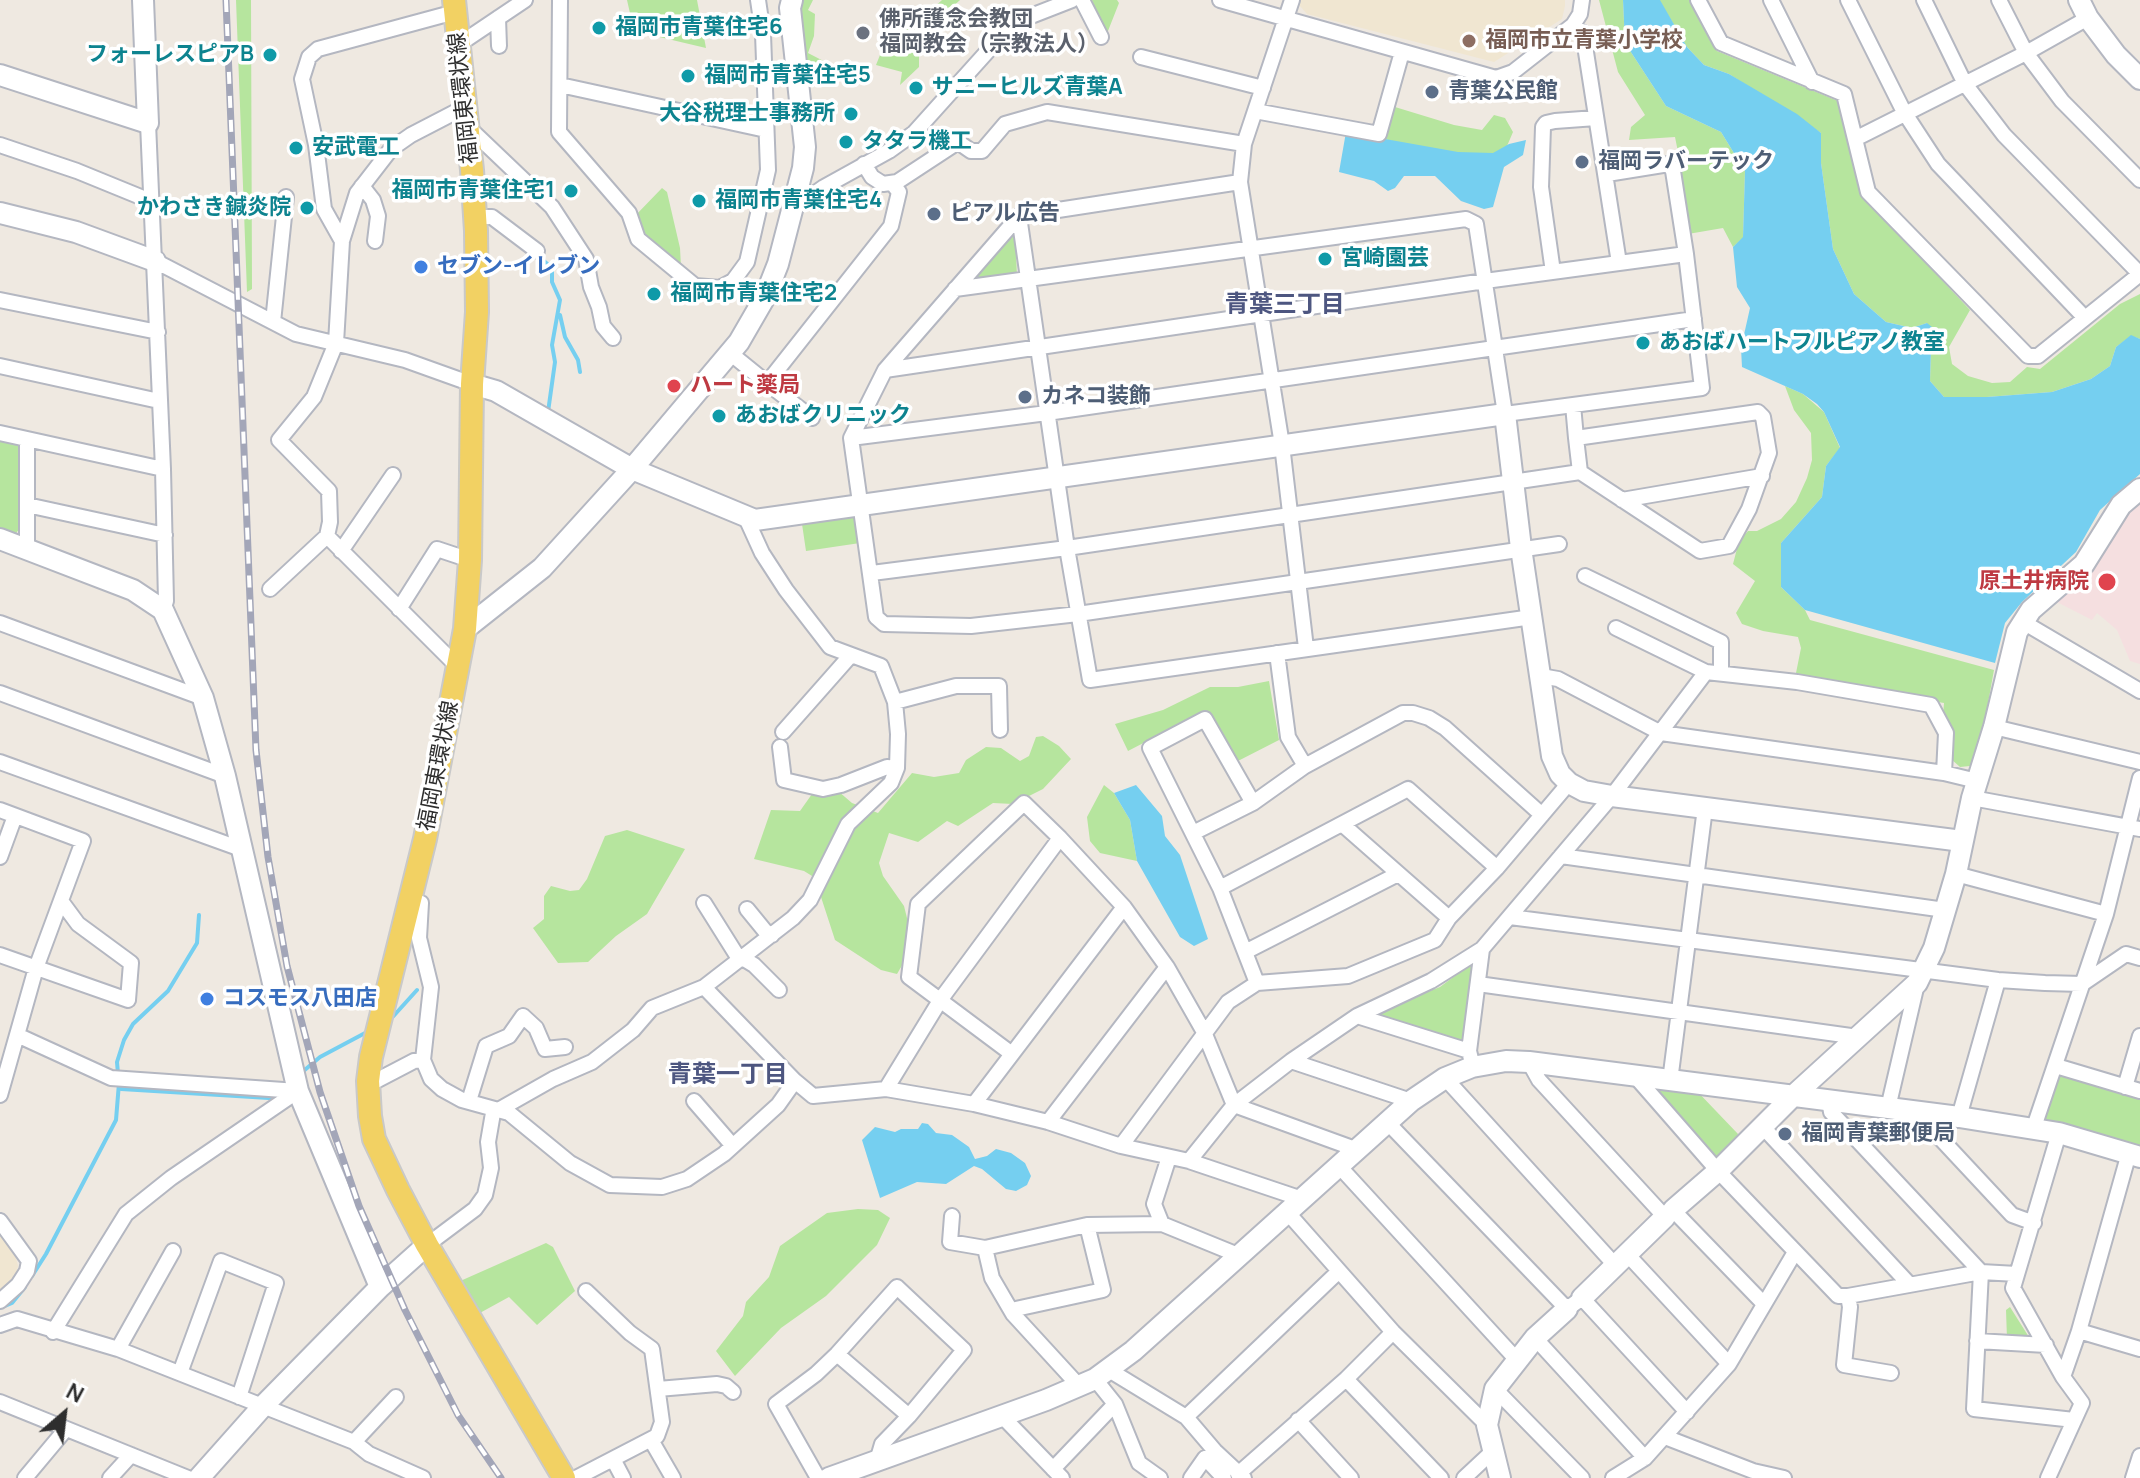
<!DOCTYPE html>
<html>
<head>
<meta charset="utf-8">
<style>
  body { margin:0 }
  #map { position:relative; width:2140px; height:1478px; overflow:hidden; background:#efe9e1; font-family:Manrope,sans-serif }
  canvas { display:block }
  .north { position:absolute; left:24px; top:1374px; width:80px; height:80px; -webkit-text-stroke:6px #fff; paint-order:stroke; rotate:28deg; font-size:22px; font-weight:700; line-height:32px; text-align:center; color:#2e2e2e }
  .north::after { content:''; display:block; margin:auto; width:28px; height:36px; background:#2e2e2e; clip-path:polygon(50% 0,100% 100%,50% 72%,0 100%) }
</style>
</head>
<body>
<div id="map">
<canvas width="2140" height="1478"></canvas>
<div class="north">N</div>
</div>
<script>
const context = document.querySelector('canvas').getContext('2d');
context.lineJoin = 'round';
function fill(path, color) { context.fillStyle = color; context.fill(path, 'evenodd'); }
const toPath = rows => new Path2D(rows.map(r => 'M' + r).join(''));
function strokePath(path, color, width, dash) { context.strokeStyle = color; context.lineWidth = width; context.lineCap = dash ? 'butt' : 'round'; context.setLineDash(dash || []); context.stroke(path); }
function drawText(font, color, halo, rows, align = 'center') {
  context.font = font + ' Manrope,"Noto Sans JP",sans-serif'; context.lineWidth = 7; context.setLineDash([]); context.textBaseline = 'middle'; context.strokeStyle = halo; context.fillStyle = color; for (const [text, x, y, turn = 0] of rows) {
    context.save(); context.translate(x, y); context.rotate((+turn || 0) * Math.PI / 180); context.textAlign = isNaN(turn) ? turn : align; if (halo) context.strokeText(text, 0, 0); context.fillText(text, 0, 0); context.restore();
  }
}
fill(toPath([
  [1301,0,1565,0,1565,6,1562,19,1494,62,1307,14,1299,5],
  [0,1236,14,1250,18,1266,15,1278,0,1293]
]), '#f0e6d1');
fill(toPath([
  [2140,496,2140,664,2130,661,2117,630,2097,613,2092,620,2053,600,2131,503]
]), '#f5dfe0');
fill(toPath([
  [236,0,251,0,252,289,247,292],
  [627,0,697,0,706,48,634,31],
  [801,0,813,0,808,10,815,14,814,36,808,53,837,68,804,69,798,18],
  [942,0,960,0,936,22,919,50,919,67,900,85,902,72,876,65,884,45,897,51,906,30,914,26],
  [1092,0,1117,0,1119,3,1106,36],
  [1599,0,1623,0,1625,43,1666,106,1721,132,1745,171,1743,238,1733,247,1723,228,1688,234,1675,165,1680,162,1675,137,1629,140,1631,127,1645,115,1618,72],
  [1659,0,1690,0,1717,51,1838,101,1865,198,1970,310,1949,347,1952,364,1968,376,1992,383,2010,382,2027,367,2040,369,2120,304,2140,294,2140,339,2131,336,2116,347,2110,366,2091,379,2052,392,1987,397,1944,397,1930,381,1931,349,1927,323,1912,328,1886,322,1854,294,1833,249,1821,163,1821,133,1729,74,1704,65,1687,47],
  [1395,107,1454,125,1482,130,1494,115,1505,118,1513,132,1504,153,1490,164,1384,139],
  [662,188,667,192,680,248,681,267,643,237,633,218],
  [1015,233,1017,276,971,280],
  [1785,386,1803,394,1824,412,1840,448,1826,466,1822,497,1781,543,1781,587,1805,610,1810,620,1994,670,1983,731,1970,766,1960,767,1951,759,1954,737,1943,716,1944,703,1795,678,1801,648,1798,637,1763,631,1742,624,1736,613,1755,581,1733,564,1739,541,1748,531,1757,531,1781,519,1796,502,1807,478,1812,460,1811,433,1794,410],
  [0,438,14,441,18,445,19,529,15,535,0,531],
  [856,515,860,543,806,551,802,524],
  [1269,681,1279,740,1236,762,1205,711,1128,751,1115,724,1163,710,1210,687,1238,687],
  [1043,736,1059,746,1071,759,1043,789,1013,804,993,803,958,826,947,821,918,842,889,833,879,863,883,876,904,906,910,930,908,955,897,974,881,970,835,940,821,897,825,884,804,871,754,859,771,810,800,811,812,794,838,791,852,803,878,813,912,773,934,777,959,773,966,760,986,747,1001,748,1020,761,1029,756,1036,737],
  [1104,785,1114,793,1130,820,1137,861,1100,853,1090,841,1087,817],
  [627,830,685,849,647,914,616,936,588,962,558,963,533,928,544,919,544,896,551,886,570,891,579,890,587,879,605,836],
  [1476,960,1464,1041,1461,1044,1371,1014,1440,987],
  [2057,1073,2140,1096,2140,1151,2041,1120],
  [1651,1083,1694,1088,1738,1134,1736,1141,1718,1159,1711,1156],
  [858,1209,878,1210,890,1218,877,1245,826,1296,781,1328,735,1376,716,1351,743,1316,746,1302,769,1277,780,1246,827,1213],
  [546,1243,553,1247,575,1291,537,1325,509,1297,478,1314,458,1282],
  [2010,1307,2034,1345,2007,1339,2006,1310]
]), '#b6e59e');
fill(toPath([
  [1623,0,1660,0,1687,47,1704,65,1729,74,1797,114,1821,133,1821,163,1833,249,1854,294,1886,322,1912,328,1927,323,1938,332,1931,349,1930,381,1944,397,1987,397,2052,392,2091,379,2110,366,2116,347,2131,335,2140,339,2140,474,2100,510,2076,552,2022,602,2005,623,1995,663,1805,610,1781,587,1781,543,1822,497,1826,466,1840,447,1824,412,1817,404,1803,394,1742,367,1741,348,1750,308,1737,287,1733,247,1743,237,1745,171,1721,132,1666,106,1625,43],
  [1346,132,1458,152,1493,153,1509,144,1526,140,1523,155,1504,167,1493,207,1484,209,1461,201,1435,176,1404,176,1395,188,1388,191,1374,181,1339,172],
  [1136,785,1162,816,1165,836,1180,855,1208,939,1194,946,1180,937,1137,861,1130,820,1114,793],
  [922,1123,928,1124,936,1133,952,1135,969,1147,975,1159,987,1156,996,1149,1011,1153,1025,1163,1031,1176,1027,1185,1016,1191,1006,1189,982,1169,974,1166,946,1184,917,1182,880,1198,862,1140,875,1127,895,1132,901,1129,918,1129]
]), '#75cff0');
strokePath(toPath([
  [537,255,552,268,552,282,560,300,552,345,555,362,548,412],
  [560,315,565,337,578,360,580,372],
  [389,1021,417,990],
  [118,1074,117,1062,124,1040,133,1024,168,991,197,943,199,915],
  [300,1074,320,1057,367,1032],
  [121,1089,269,1098,275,1094],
  [32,1276,46,1254,116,1120,119,1083],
  [0,1308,12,1303,25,1287]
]), '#75cff0', 4);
const street = toPath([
  [560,0,559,132,629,213,638,239,695,286,720,288,733,281,747,262,768,170,763,34,758,0],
  [1082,0,1101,37],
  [1220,0,1496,78,1513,72,1573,25,1580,14,1582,0],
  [1292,0,1244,144,1240,182,1282,445,1306,648],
  [1698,0,1721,43,1844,94,1868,192,2028,356,2038,356,2140,274,2004,135,1965,84,1924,0],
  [1771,0,1812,82],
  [1848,0,1904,112,1938,164,2085,318],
  [1999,0,2026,53,2062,101,2140,180],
  [498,18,499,46],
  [1573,25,1583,33,1619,263],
  [458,45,525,0],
  [1141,57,1263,88],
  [560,85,766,130],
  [1255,111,1379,134,1402,52],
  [148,123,163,469,166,601,163,610],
  [467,126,552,207,586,259,591,287,599,307,603,326,613,338],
  [1855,139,2026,53,2088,18],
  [0,145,77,171,153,202],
  [864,164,872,177,883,184,897,182,958,142,971,151,982,151,1005,124,1047,112,1244,144],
  [1240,182,1019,216,885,370,851,438,876,617,884,624,971,626,1078,614,1559,544],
  [362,186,373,200,378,216,375,241],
  [793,209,824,187,889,151,914,133,1013,23,1072,0],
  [1019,216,1067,548,1090,680,1532,617],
  [475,217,492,217,537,251],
  [342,241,324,209,316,145,302,79,309,57,318,49,455,12],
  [155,261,296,334,405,360,472,384],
  [1553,272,1541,187,1543,127,1546,123,1555,121,1596,118],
  [955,289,1466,219,1476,224,1505,414,1702,388,1686,254,1673,171,1669,164,1607,174],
  [0,300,158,332],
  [273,322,286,197],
  [730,353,767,383,891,226,899,192,892,183],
  [0,366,159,401],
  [885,370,1485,281,1686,254],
  [767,383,812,418],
  [1573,405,1576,438,1580,472,1700,551,1729,546,1749,509,1769,453,1763,417,1758,412,1576,438],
  [0,433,163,469],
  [851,438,1047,413,1694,319],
  [1622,500,1762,476],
  [27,505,165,535],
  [27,550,27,439],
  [341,551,393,475],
  [872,573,1067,548,1580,472],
  [1585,576,1721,642,1721,673],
  [270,589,327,536],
  [399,609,437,549,470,560],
  [2023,622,2140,691],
  [0,623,203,698],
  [1616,628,1706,672],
  [1277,653,1288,737,1305,766],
  [458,667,327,536,330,522,329,491,279,440,314,397,336,343,342,241,357,193,391,149,411,135,465,107],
  [1541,676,1558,679,1661,733,1944,773,1977,781],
  [0,693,225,776],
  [895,702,956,686,999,686,1000,730],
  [1994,727,2140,762],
  [783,732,851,655],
  [780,747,784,780,823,789,841,785,887,767,897,768],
  [0,762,241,849],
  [1972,798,2140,829],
  [1253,803,1205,719,1150,748,1220,888,1257,983],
  [0,810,83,841,36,968,0,1095],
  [1342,824,1449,918],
  [1193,833,1253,803,1305,766,1403,713,1413,713,1429,718,1445,728,1542,815],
  [1561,856,1945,910],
  [0,857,15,816],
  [1956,874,2106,914],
  [1220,888,1408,789,1497,868],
  [411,899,421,903,419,938,431,987,423,1060,431,1079,442,1089,462,1100,509,1113,570,1163,610,1185,662,1187,687,1179,724,1154,778,1105,795,1081,704,987],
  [704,903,736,954,754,965,779,990],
  [747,909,765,931,772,935],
  [1510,917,1998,980,2045,983,2082,984,2126,954,2140,958],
  [1245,952,1398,874],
  [0,955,128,1000,131,963,78,924,61,901],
  [1478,984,1858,1037],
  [1357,1016,1431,981,1482,949,1612,796,1706,672,1797,682,1931,705,1946,733,1944,773],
  [17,1035,111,1078,298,1091],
  [1012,1054,909,977,918,904,1024,803,1060,838],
  [1471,1059,1469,1051,1482,949],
  [1291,1061,1411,1101],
  [1529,1062,1539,1080,1665,1217,1673,1210,1764,1304],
  [2056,1066,2140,1091],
  [1635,1076,1718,1171,1838,1296,1848,1296,1981,1272,2017,1274],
  [1445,1078,1615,1265],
  [795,1081,813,1096,886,1089],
  [1670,1081,1705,808],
  [368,1085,414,1061,423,1060],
  [2125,1087,2140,1036],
  [1829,1100,1831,1112,1981,1272,1974,1409,2074,1420],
  [469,1101,486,1046,509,1036,523,1016,536,1028,545,1049,565,1047],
  [694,1101,733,1146],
  [974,1104,1124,907],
  [1888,1108,1917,984],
  [1924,1113,1927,1124,2012,1215,2034,1223],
  [1959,1117,1998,980],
  [1048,1122,1167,967],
  [1388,1123,1567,1309,1582,1298,1687,1412],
  [1762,1126,1909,1284],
  [2034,1127,2106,914,2140,778],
  [1121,1146,1228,1002,1257,983,1348,976,1435,940,1449,918,1497,868,1569,783],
  [1189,1161,1234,1105,1291,1061,1357,1016,1469,1051],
  [1339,1166,1516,1359],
  [1302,1199,1189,1161,1121,1146,1048,1122,974,1104,886,1089,941,999,1060,838,1124,907,1167,967,1204,1032,1234,1105,1358,1150],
  [1288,1213,1393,1332,1487,1425],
  [952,1216,950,1242,985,1248],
  [0,1221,29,1261,27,1271,18,1285,0,1301],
  [1162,1224,1238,1255],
  [427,1245,475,1209,485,1195,491,1168,488,1142,493,1113,553,1079,592,1062,633,1030,652,1008,704,987,793,918,810,900,848,824,891,783,897,768,898,734,895,702,881,666,830,647,786,590,762,553,746,518],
  [1627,1254,1729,1364],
  [1848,1296,1850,1307,1844,1365,1891,1373],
  [1011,1310,1103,1290,1087,1225],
  [0,1325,17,1319,118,1349,354,1442,369,1454,423,1478],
  [2079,1331,2129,1153],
  [53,1332,126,1214,171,1178,298,1091],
  [1535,1338,1645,1458],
  [1977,1341,2046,1345],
  [118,1349,173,1251],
  [837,1354,909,1416],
  [1109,1370,1186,1417,1215,1451,1244,1478],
  [180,1373,221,1261,276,1283,239,1397],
  [2063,1377,2079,1331,2140,1349],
  [1095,1379,1115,1404,1139,1463,1160,1478],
  [1346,1379,1441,1478],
  [1080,1387,1013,1314,992,1278,985,1248,1087,1225,1162,1224,1154,1204,1169,1157],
  [658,1389,717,1384,726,1386,733,1392],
  [1495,1389,1582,1478],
  [0,1402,188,1478],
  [1001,1415,1062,1478],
  [1186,1417,1338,1272],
  [1298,1420,1351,1478],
  [1665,1437,1753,1471,1784,1478],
  [651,1440,673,1478],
  [354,1442,396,1397],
  [613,1459,623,1478],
  [1053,1469,1115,1404],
  [1238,1474,1346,1379,1393,1332],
  [25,1478,66,1429],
  [110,1478,131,1455],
  [576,1478,657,1436,662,1422,652,1349,630,1333,586,1291],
  [818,1478,776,1404,816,1374,837,1354,897,1287,964,1350,909,1416,882,1444,877,1461],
  [1191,1478,1205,1458,1224,1478],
  [1464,1478,1493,1451],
  [1613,1478,1645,1458,1729,1364,1795,1252],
  [2048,1478,2082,1403,2063,1377,2013,1288,2059,1133],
  [2133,1478,2140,1456]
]);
const secondary = toPath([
  [2079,0,2088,18,2116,55,2140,79],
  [0,75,148,123,143,0],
  [0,213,76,232,155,261],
  [472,384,496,391,632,469,755,520,1505,414,1521,548,1552,756,1560,774,1569,783,1584,791,1612,796,1962,841],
  [0,539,133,590,163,610,203,698,225,776,298,1091,380,1287],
  [465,629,542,568,632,469,739,342,765,297,778,264,803,168,805,147,790,8,792,0],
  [1673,1210,1718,1171,1793,1096,1917,983,1934,948,1956,874,1972,798,1994,727,2017,632,2031,610,2084,564,2121,505,2140,489],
  [1582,1298,1665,1217],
  [199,1478,263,1406,380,1287,427,1245],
  [829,1478,1046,1400,1095,1379,1133,1351,1411,1101,1445,1078,1472,1067,1506,1061,1529,1062,1959,1117,2059,1133,2140,1157],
  [1500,1478,1487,1425,1495,1389,1535,1338,1567,1309]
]);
const primary = toPath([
  [454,0,472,170,476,231,477,312,472,384,470,560,465,629,425,839,371,1057,368,1081,370,1116,374,1139,398,1190,427,1245,564,1478]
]);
strokePath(street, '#b4b7c1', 18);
strokePath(secondary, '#b4b7c1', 24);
strokePath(primary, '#c9c9c9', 26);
strokePath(street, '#fff', 14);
strokePath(secondary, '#fff', 20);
strokePath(primary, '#f2d163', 22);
const rail = toPath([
  [226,0,256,750,268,857,287,966,320,1092,359,1206,405,1310,458,1415,501,1478]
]);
strokePath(rail, '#a3a6b8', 7);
strokePath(rail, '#fff', 4, [12]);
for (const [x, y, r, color] of [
  [599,28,8,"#0f9aa8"],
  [863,33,8,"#6b7280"],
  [1469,41,8,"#8d6e63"],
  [270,55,8,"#0f9aa8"],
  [688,76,8,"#0f9aa8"],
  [916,88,8,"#0f9aa8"],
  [1432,92,8,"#5c6f8a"],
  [851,114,8,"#0f9aa8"],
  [846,142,8,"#0f9aa8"],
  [296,148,8,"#0f9aa8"],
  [1582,162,8,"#5c6f8a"],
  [571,191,8,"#0f9aa8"],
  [699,201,8,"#0f9aa8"],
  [307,208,8,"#0f9aa8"],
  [934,214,8,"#5c6f8a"],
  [1325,259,8,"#0f9aa8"],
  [421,267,8,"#3f7fe0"],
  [654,294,8,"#0f9aa8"],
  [1643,343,8,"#0f9aa8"],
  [674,386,8,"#e0444e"],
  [1025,397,8,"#5c6f8a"],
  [719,416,8,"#0f9aa8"],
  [2107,582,10,"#e0444e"],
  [207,999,8,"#3f7fe0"],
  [1785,1134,8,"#5c6f8a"]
]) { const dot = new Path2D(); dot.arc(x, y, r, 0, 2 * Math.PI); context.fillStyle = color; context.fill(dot); strokePath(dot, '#fff', 3); }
drawText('bold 22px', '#5b616d', '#fff', [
  ["佛所護念会教団",879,20],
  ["福岡教会（宗教法人）",879,45]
], 'left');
drawText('bold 22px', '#0d838f', '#fff', [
  ["福岡市青葉住宅6",615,28],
  ["フォーレスピアB",254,55,"right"],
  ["福岡市青葉住宅5",704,76],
  ["サニーヒルズ青葉A",932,88],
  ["大谷税理士事務所",835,114,"right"],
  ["タタラ機工",862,142],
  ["安武電工",312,148],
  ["福岡市青葉住宅1",555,191,"right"],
  ["福岡市青葉住宅4",715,201],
  ["かわさき鍼炎院",291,208,"right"],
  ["宮崎園芸",1341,259],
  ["福岡市青葉住宅2",670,294],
  ["あおばハートフルピアノ教室",1659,343],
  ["あおばクリニック",735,416]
], 'left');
drawText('bold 22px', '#785e54', '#fff', [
  ["福岡市立青葉小学校",1485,41]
], 'left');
drawText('bold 22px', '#4e5e75', '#fff', [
  ["青葉公民館",1448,92],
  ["福岡ラバーテック",1598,162],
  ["ピアル広告",950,214],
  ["カネコ装飾",1041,397],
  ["福岡青葉郵便局",1801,1134]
], 'left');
drawText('22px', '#2e2e2e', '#fff', [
  ["福岡東環状線",464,98,-96],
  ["福岡東環状線",439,766,-79]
]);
drawText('bold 22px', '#366cbe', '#fff', [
  ["セブン-イレブン",437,267],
  ["コスモス八田店",223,999]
], 'left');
drawText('bold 22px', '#be3a42', '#fff', [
  ["ハート薬局",690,386],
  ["原土井病院",2089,582,"right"]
], 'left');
drawText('bold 24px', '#4d5680', '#fff', [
  ["青葉三丁目",1285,305],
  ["青葉一丁目",728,1075]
]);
</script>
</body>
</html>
